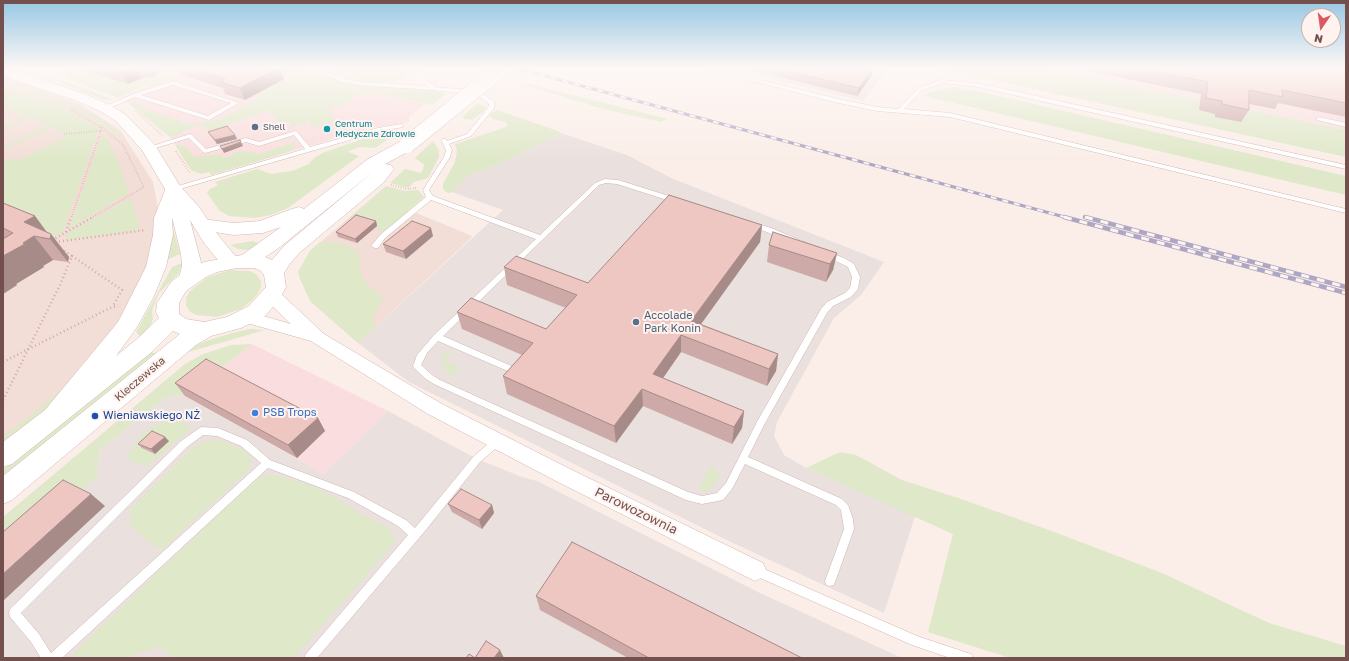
<!DOCTYPE html>
<html>
<head>
<meta charset="utf-8">
<style>
  body { margin:0 }
  #map { position:relative; width:1349px; height:661px; overflow:hidden; background:#fbeee8; font-family:"Golos Text",sans-serif }
  canvas { display:block }
  .frame { position:absolute; inset:0; border:4px solid #73504e; pointer-events:none }
  .north { position:absolute; left:1301px; top:8px; width:40px; height:40px; box-sizing:border-box; background:#fef3ef; border:1px solid #c6b2af; border-radius:50%; rotate:193deg; font-size:11px; font-weight:700; line-height:16px; text-align:center; color:#73504e }
  .north::after { content:''; display:block; margin:auto; width:14px; height:18px; background:#db5864; clip-path:polygon(50% 0,100% 100%,50% 72%,0 100%) }
</style>
</head>
<body>
<div id="map">
<canvas width="1349" height="661"></canvas>
<div class="frame"></div>
<div class="north">N</div>
</div>
<script>
const context = document.querySelector('canvas').getContext('2d');
context.lineJoin = 'round';
function fill(path, color) { context.fillStyle = color; context.fill(path, 'evenodd'); }
const toPath = rows => new Path2D(rows.map(r => 'M' + r).join(''));
function strokePath(path, color, width, dash) { context.strokeStyle = color; context.lineWidth = width; context.lineCap = dash ? 'butt' : 'round'; context.setLineDash(dash || []); context.stroke(path); }
function drawText(font, color, halo, rows, align = 'center') {
  context.font = font + ' "Golos Text",sans-serif'; context.lineWidth = 4; context.setLineDash([]); context.textBaseline = 'middle'; context.strokeStyle = halo; context.fillStyle = color; for (const [text, x, y, turn = 0] of rows) {
    context.save(); context.translate(x, y); context.rotate((+turn || 0) * Math.PI / 180); context.textAlign = isNaN(turn) ? turn : align; if (halo) context.strokeText(text, 0, 0); context.fillText(text, 0, 0); context.restore();
  }
}
fill(toPath([
  [3,76,80,104,120,130,153,182,159,213,150,267,122,324,88,369,3,451],
  [364,205,414,212,470,235,472,237,358,343,310,301,298,272,310,251]
]), '#f2ded7');
fill(toPath([
  [190,68,291,68,369,92,425,104,409,117,409,122,370,128,211,175,210,172,197,173,191,170,171,138,189,124,129,104,120,98],
  [1050,68,1346,68,1346,130],
  [252,344,388,411,324,474,185,396]
]), '#faddde');
fill(toPath([
  [723,68,888,68,863,101],
  [561,133,627,155,671,178,884,262,861,295,834,318,777,422,774,436,784,455,806,468,915,516,884,613,731,542,409,382,358,343,503,210,452,192,470,174,486,170],
  [185,396,324,474,388,411,477,459,522,477,537,481,760,593,902,658,5,658,3,656,3,558,76,493,96,479,100,450,166,397]
]), '#eae0de');
fill(toPath([
  [73,68,194,68,164,82,151,87,145,86,118,98,68,79,65,73],
  [253,68,302,68,353,84,432,90,442,92,446,94,432,105,369,92,350,97,353,101,328,110,336,120,312,128,309,122,290,128,290,121,280,125,269,111,208,131,201,124,184,131,171,138,129,104,133,102,145,104,141,107,189,124,221,119,263,96,258,94,286,78],
  [320,68,401,68,407,75,399,80,382,83,349,79],
  [928,68,1050,68,1346,130,1346,157,997,81],
  [46,75,87,89,113,100,104,100,43,76],
  [3,79,79,108,102,120,116,131,122,138,88,116,3,82],
  [518,83,533,85,668,119,661,122,603,109],
  [3,87,71,112,99,128,63,232,54,237,3,215,3,169,7,167,3,166,3,162,12,159,20,160,69,135,51,127,3,150,3,147,48,125,29,117,3,130,3,128,26,116,8,109,3,112,5,108,3,107],
  [955,87,977,91,1346,176,1346,195,924,96,932,91],
  [477,104,486,107,484,111,472,120,464,119,463,116],
  [497,110,558,131,561,133,486,170,470,174,452,192,449,193,446,192,443,189,443,184,455,162,457,151,455,144,506,127,508,125,505,122,493,119,488,115],
  [402,130,375,148,360,147,349,151,348,152,359,156,288,208,271,215,255,218,229,216,220,211,207,193,210,189,218,185,215,182,257,169,271,174,292,171,309,164,315,157,325,152,374,135],
  [103,132,118,161,129,193,69,229],
  [296,141,295,147,288,152,211,175,210,172,202,174,191,170,175,145,184,145,194,157,222,154,224,158,233,155,233,153,246,151,260,154],
  [433,141,439,150,439,157,428,178,414,182,408,188,390,183,405,169,420,173,423,170,424,164,415,158],
  [386,186,405,191,418,190,424,197,386,230,379,232,377,226,367,218,362,217,349,218],
  [131,198,140,230,66,240,67,233],
  [173,229,180,254,164,261,170,230],
  [252,241,261,244,254,249,246,250,238,249,230,245],
  [320,242,343,243,359,253,360,267,365,282,383,298,372,320,377,325,358,343,310,301,300,279,298,272,310,251],
  [182,263,179,273,159,293,152,310,153,319,151,324,141,338,136,332,172,267],
  [230,270,250,271,257,275,261,281,261,287,257,295,250,302,241,309,217,317,196,315,189,311,186,305,186,298,190,291,208,277],
  [251,329,265,330,185,353,189,348,206,341,232,333],
  [252,344,185,396,166,397,100,450,96,479,76,493,3,558,3,517,185,364,203,354,231,345],
  [149,351,157,354,3,481,3,469],
  [451,351,453,352,444,360,460,368,453,376,444,370,441,360,442,356,445,353],
  [81,373,60,395,3,446,3,437,51,399],
  [176,418,190,427,190,430,146,467,129,459,127,456,141,435,164,420],
  [217,439,244,450,252,459,248,470,164,548,156,547,130,524,130,509,191,449,199,444],
  [840,452,856,455,902,480,958,498,1049,530,1162,573,1269,623,1346,646,1346,658,1010,658,928,632,953,534,806,468],
  [711,465,717,469,719,477,718,481,709,491,698,490],
  [272,474,314,486,343,502,362,515,389,528,396,541,294,658,175,658,159,647,122,658,69,658,256,478]
]), '#dfe8c8');
const service = toPath([
  [307,68,315,68,343,79,365,82,428,86,425,85,407,68,413,68,429,83,435,85,435,87,470,90,483,94,494,102,494,108,471,136,449,144,452,150,450,157,429,190,433,196,540,235,595,183,605,179,618,180,771,228,846,259,854,264,860,277,858,289,851,297,833,306,827,313,764,425,748,457,842,499,848,505,853,519,854,529,834,585,830,586,826,585,825,581,844,529,841,510,836,505,745,464,732,489,723,500,702,504,686,500,434,384,426,379,414,368,413,366,417,355,434,335,536,239,431,200,385,238,378,248,375,248,371,246,381,234,426,197,423,190,444,157,446,150,441,140,442,139,446,139,447,141,467,134,488,108,489,104,479,96,470,94,420,89,365,86,342,82,307,68],
  [606,183,617,184,767,232,840,263,848,267,852,277,850,288,845,293,827,302,821,309,758,420,726,483,717,493,702,496,688,492,440,380,432,375,421,365,427,353,438,341,510,372,516,372,517,370,516,368,443,336,599,185,606,183],
  [702,68,712,68,834,98,877,107,898,109,919,88,941,80,978,83,1346,165,1346,169,978,87,943,83,923,90,904,109,950,113,1346,209,1346,213,950,117,877,111,834,102,702,68],
  [173,81,239,103,209,120,135,97,107,109,102,108,133,94,173,81],
  [173,85,231,103,208,116,141,95,173,85],
  [1319,117,1346,123,1346,127,1317,120,1317,118,1319,117],
  [401,124,403,125,403,127,381,131,173,191,171,190,171,188,305,149,294,135,259,146,246,142,205,153,203,152,189,138,149,150,146,148,190,134,192,135,206,149,246,138,259,142,295,131,297,132,310,147,378,128,401,124],
  [201,427,218,428,247,440,270,460,354,492,406,520,415,528,474,456,495,438,498,437,501,438,503,441,501,444,480,462,425,531,317,658,304,658,306,654,408,535,398,526,348,498,268,468,62,658,41,658,31,642,10,617,9,613,10,609,181,441,201,427],
  [203,435,217,436,241,446,261,463,51,653,39,634,21,613,187,447,203,435],
  [755,565,917,636,971,654,973,658,950,658,912,645,751,574,750,570,751,566,755,565]
]);
const minor = toPath([
  [272,289,278,291,324,334,442,404,570,469,763,563,766,570,763,577,755,581,747,577,556,481,428,414,311,341,240,321,238,317,240,313,246,311,291,324,272,306,264,295,266,291,272,289]
]);
const tertiary = toPath([
  [3,68,8,68,85,94,110,105,126,115,155,145,180,186,199,207,218,235,237,258,240,262,237,266,230,268,223,266,204,243,190,220,202,266,199,278,196,283,189,285,182,283,179,278,182,266,181,254,165,189,142,150,116,121,100,111,75,100,3,76,3,68]
]);
const secondary = toPath([
  [407,140,413,141,415,145,413,149,385,164,391,165,394,169,383,183,299,253,289,265,284,273,286,287,279,300,265,316,241,328,211,336,196,345,12,500,3,504,3,476,180,334,173,331,153,351,12,464,3,467,3,442,45,410,118,322,146,267,153,235,154,218,167,185,173,184,179,185,182,189,172,218,173,235,166,267,153,298,137,327,116,356,137,339,159,318,156,312,157,303,172,281,192,267,204,262,242,255,281,227,263,233,234,235,195,229,193,225,195,221,202,219,234,223,260,221,292,209,299,207,304,209,368,159,401,141,407,140],
  [374,171,285,245,272,260,265,257,280,247,374,171],
  [237,268,255,268,261,271,264,275,266,287,249,306,227,317,204,322,186,319,179,314,179,303,186,291,206,277,217,272,237,268]
]);
strokePath(service, '#ceb6b2', 1);
strokePath(minor, '#ceb6b2', 1);
strokePath(tertiary, '#ceb6b2', 1);
strokePath(secondary, '#d4b6b2', 1);
strokePath(toPath([
  [71,110,101,127,101,131],
  [136,111,162,135],
  [64,134,101,131,71,218],
  [176,151,190,173],
  [391,185,406,189,417,188],
  [91,218,144,187,123,145,101,127]
]), '#d3a8a5', 2, [0.5, 2]);
strokePath(toPath([
  [66,232,71,217],
  [52,240,93,217],
  [55,242,146,230],
  [72,256,122,290,113,306],
  [3,362,112,307,118,306],
  [3,400,60,285,72,256,62,249]
]), '#d3a8a5', 2.5, [1, 3]);
fill(service, '#fff');
fill(minor, '#fff');
fill(tertiary, '#fff');
fill(secondary, '#fff');
const railFar1 = toPath([
  [516,68,1068,218],
  [1085,217,1087,218]
]);
const rail = toPath([
  [1064,217,1346,293],
  [1085,217,1346,287]
]);
strokePath(railFar1, '#ada7c4', 3);
strokePath(rail, '#ada7c4', 4.5);
strokePath(railFar1, '#fef3ef', 2, [6]);
strokePath(rail, '#fef3ef', 3, [8]);
const secondaryBridge = toPath([
  [407,145,502,68]
]);
strokePath(secondaryBridge, '#d4b6b2', 17, []);
strokePath(secondaryBridge, '#fff', 16);
fill(toPath([
  [78,68,160,68,154,77,142,78,128,84],
  [179,68,280,68,284,79,245,100,225,94,223,88,182,75],
  [742,68,874,68,872,75,857,96],
  [1074,68,1346,68,1346,117,1278,103,1275,109,1249,104,1249,110,1241,122,1215,117,1215,114,1199,110,1201,94],
  [208,132,235,135,237,139,217,144],
  [3,203,35,216,47,232,69,257,68,262,53,260,43,266,44,267,16,284,17,285,3,294],
  [376,221,377,226,357,243,338,237,336,232],
  [762,225,760,242,701,324,778,354,776,371,767,386,681,352,663,378,744,411,742,428,732,444,643,406,616,443,507,394,503,376,522,355,462,329,457,312,546,329,566,308,507,285,504,267,588,283],
  [433,236,406,259,386,252,383,244],
  [769,245,837,253,833,270,826,282,767,262],
  [175,383,318,418,325,431,297,458,185,396],
  [169,441,155,454,142,448,138,444],
  [448,504,492,505,494,513,482,529,452,512],
  [536,596,802,658,628,658,540,610]
]), '#cdaaa7');
fill(toPath([
  [131,68,136,68,142,78,128,84,121,72],
  [149,68,160,68,154,77],
  [278,68,280,68,284,79,245,100,240,88],
  [873,68,872,75,857,96,859,88],
  [235,135,237,139,217,144,215,140],
  [241,142,243,146,224,153,222,149],
  [35,216,50,237,51,234,69,257,68,262,50,239,24,222],
  [376,221,377,226,357,243,355,239],
  [762,225,760,242,691,338,691,321],
  [431,228,433,236,406,259,403,251],
  [34,236,53,260,43,266,44,267,16,284,17,285,3,294,3,256,23,243],
  [837,253,833,270,826,282,830,264],
  [681,335,681,352,654,391,653,374],
  [778,354,776,371,767,386,769,369],
  [642,389,643,406,616,443,614,426],
  [744,411,742,428,732,444,734,427],
  [318,418,325,431,297,458,288,445],
  [165,437,169,441,155,454,151,449],
  [91,494,105,506,3,601,3,574],
  [492,505,494,513,482,529,479,520],
  [500,650,504,658,494,658]
]), '#a78b88');
const building = toPath([
  [108,68,131,68,121,72,108,68],
  [191,68,278,68,240,88,220,82,225,79,191,68],
  [775,68,873,68,859,88,775,68],
  [1138,68,1346,68,1346,103,1282,90,1283,97,1249,90,1249,110,1222,104,1222,101,1206,98,1208,82,1138,68],
  [227,126,235,135,215,140,208,132,227,126],
  [240,140,241,142,222,149,220,146,240,140],
  [669,195,762,225,691,321,778,354,769,369,681,335,653,374,744,411,734,427,642,389,614,426,503,376,533,343,457,312,471,298,546,329,577,295,504,267,516,256,588,283,669,195],
  [3,203,35,216,24,222,51,234,50,239,34,236,23,243,25,244,3,256,3,239,13,233,3,228,3,203],
  [356,215,376,221,355,239,336,232,356,215],
  [412,221,431,228,403,251,383,244,412,221],
  [773,232,837,253,830,264,769,245,773,232],
  [206,359,318,418,288,445,175,383,206,359],
  [152,431,165,437,151,449,138,444,152,431],
  [63,480,91,494,3,574,3,532,63,480],
  [461,489,492,505,479,520,448,504,461,489],
  [572,542,802,658,649,658,536,596,572,542],
  [486,641,500,650,494,658,466,658,469,654,475,658,486,641]
]);
fill(building, '#eec6c2');
strokePath(building, '#a78b88', 1);
const sky = context.createLinearGradient(0, 0, 0, 161);
sky.addColorStop(0, '#97c7e4');
sky.addColorStop(0.42, '#fdf7f5');
sky.addColorStop(1, '#fdf7f500');
context.fillStyle = sky;
context.fillRect(0, 0, 1349, 161);
for (const [x, y, r, color] of [
  [255,127,4,"#5c6f8a"],
  [327,129,4,"#0f9aa8"],
  [636,322,4,"#5c6f8a"],
  [255,413,4,"#3f7fe0"],
  [95,416,4,"#1a4fb4"]
]) { const dot = new Path2D(); dot.arc(x, y, r, 0, 2 * Math.PI); context.fillStyle = color; context.fill(dot); strokePath(dot, '#fef3ef', 1.5); }
drawText('9px', '#0d838f', '#fef3ef', [
  ["Centrum",335,124],
  ["Medyczne Zdrowie",335,134]
], 'left');
drawText('9px', '#4e5e75', '#fef3ef', [
  ["Shell",263,127]
], 'left');
drawText('11px', '#4e5e75', '#fef3ef', [
  ["Accolade",644,316],
  ["Park Konin",644,329]
], 'left');
drawText('11px', '#73504e', '#fef3ef', [
  ["Kleczewska",140,379,-40]
]);
drawText('11px', '#366cbe', '#fef3ef', [
  ["PSB Trops",263,413]
], 'left');
drawText('11px', '#164399', '#fef3ef', [
  ["Wieniawskiego NŻ",103,416]
], 'left');
drawText('13px', '#73504e', '#fef3ef', [
  ["Parowozownia",636,511,26]
]);
</script>
</body>
</html>
